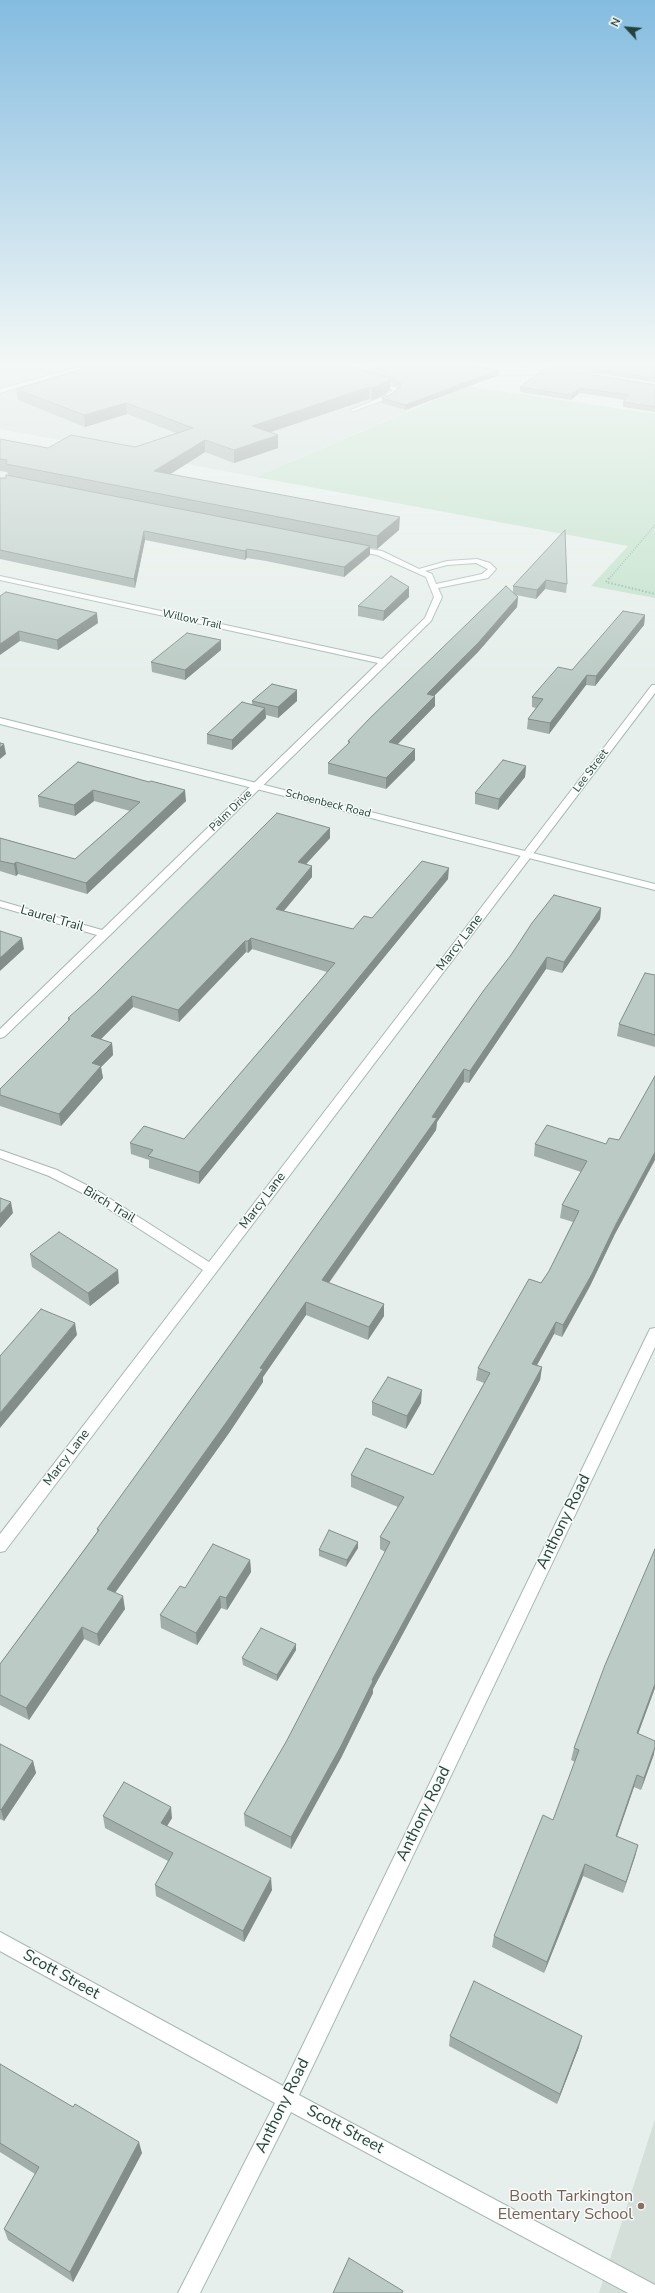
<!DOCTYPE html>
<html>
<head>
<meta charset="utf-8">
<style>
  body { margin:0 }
  #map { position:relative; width:655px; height:2293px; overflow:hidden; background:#e6efeb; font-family:"Nunito Sans",sans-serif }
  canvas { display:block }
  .north { position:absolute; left:607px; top:8px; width:40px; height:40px; -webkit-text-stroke:3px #f7fbf9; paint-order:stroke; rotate:296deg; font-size:11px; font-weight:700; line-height:16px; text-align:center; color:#24423a }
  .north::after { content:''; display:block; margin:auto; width:14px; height:18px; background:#24423a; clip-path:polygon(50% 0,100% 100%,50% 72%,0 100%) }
</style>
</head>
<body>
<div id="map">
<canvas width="655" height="2293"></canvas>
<div class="north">N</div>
</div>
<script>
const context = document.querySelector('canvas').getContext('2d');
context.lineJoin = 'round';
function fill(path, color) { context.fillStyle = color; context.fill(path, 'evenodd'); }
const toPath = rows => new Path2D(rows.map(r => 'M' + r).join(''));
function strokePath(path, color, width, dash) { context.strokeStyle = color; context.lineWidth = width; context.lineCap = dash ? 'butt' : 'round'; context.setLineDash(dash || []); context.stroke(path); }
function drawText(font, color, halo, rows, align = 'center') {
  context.font = font + ' "Nunito Sans",sans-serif'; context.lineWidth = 3; context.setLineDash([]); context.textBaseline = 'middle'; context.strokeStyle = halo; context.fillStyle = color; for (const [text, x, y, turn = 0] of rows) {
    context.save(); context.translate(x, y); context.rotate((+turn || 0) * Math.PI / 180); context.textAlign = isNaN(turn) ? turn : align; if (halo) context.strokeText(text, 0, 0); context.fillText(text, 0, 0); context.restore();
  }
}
fill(toPath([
  [0,365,345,365,467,385,256,477,0,429],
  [655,2119,655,2293,599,2293]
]), '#d4dfda');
fill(toPath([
  [467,386,655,414,655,598,591,586,628,546,256,477]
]), '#bfe0c8');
const lane = toPath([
  [86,365,94,365,0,393,0,389,86,365],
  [288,365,298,365,320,370,317,372,288,365],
  [374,381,400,389,389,398,351,412,351,410,385,396,393,390,374,383,374,381]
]);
const street = toPath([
  [515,365,527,365,562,371,559,373,515,365],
  [351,546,382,551,419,569,447,561,477,559,490,563,496,569,488,578,438,588,442,597,431,621,109,936,4,1037,0,1038,0,1029,97,935,0,907,0,901,102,930,378,663,0,580,0,576,382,659,425,618,434,597,426,577,377,555,351,550,351,546],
  [476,563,488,569,482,574,436,584,432,574,425,571,447,565,476,563],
  [652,685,655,685,655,693,5,1551,0,1552,0,1534,203,1270,90,1197,49,1176,0,1158,0,1150,57,1170,98,1191,209,1262,652,685],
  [655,1328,655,1347,299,2095,655,2285,655,2293,628,2293,291,2112,200,2293,178,2293,275,2103,0,1951,0,1932,283,2086,648,1333,650,1329,655,1328]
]);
const secondary = toPath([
  [0,718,655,884,655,890,0,724,0,718]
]);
strokePath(lane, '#a8b8b2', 2);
strokePath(street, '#a8b8b2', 2);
strokePath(secondary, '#a4bbb3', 2);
strokePath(toPath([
  [609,579,655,525]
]), '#86b3a5', 1.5, [1, 1.5]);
strokePath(toPath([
  [609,578,606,582,655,594]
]), '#86b3a5', 2, [1.5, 2]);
fill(lane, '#fff');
fill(street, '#fff');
fill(secondary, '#fff');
fill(toPath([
  [552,365,655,365,655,382,551,367],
  [340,369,362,371,499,370,499,375,405,410,382,403,382,398,390,395,399,387,390,382,390,389,384,395,372,400,369,399,270,432,278,448,234,463,205,452,170,474,399,530,377,549,370,548,370,555,344,577,266,561,247,558,245,560,145,540,135,588,0,559,0,478,6,478,8,475,7,472,0,471,0,439,48,448,135,447,176,433,127,414,85,427,18,400,16,389,289,371],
  [655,385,655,412,623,407,623,402,625,400,579,393,571,400,520,392,520,387],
  [565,530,567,584,566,593,545,589,536,599,516,595,518,597,517,607,478,652,435,695,435,706,397,745,415,760,386,789,328,774,328,763,348,744,348,741,513,592,513,586],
  [409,587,409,597,383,621,358,616,358,606],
  [0,596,98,623,58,650,20,641],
  [645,615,644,625,595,686,586,685,549,734,527,729,528,719,536,708,532,707,532,697,572,670],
  [221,650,185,680,152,672,151,662],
  [297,690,297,701,278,718,266,715,266,718,232,750,207,744,207,734,252,705,252,701],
  [78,762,186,801,87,894,18,874,16,876,0,871,0,838,75,859,130,811,94,801,75,816,39,807,38,796],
  [526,766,525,777,498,810,475,804,475,793],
  [330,828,330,838,306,864,312,866,312,877,284,911,353,929,372,918,448,879,199,1184,149,1168,149,1160,131,1154,130,1143,184,1139,327,972,252,949,248,953,246,952,179,1022,133,1007,101,1039,112,1043,113,1055,101,1067,103,1078,61,1126,0,1106,0,1089,68,1021,68,1018],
  [601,908,600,919,562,973,546,969,469,1083,464,1082,437,1122,436,1130,329,1283,384,1304,384,1316,368,1340,306,1315,263,1377,263,1382,229,1433,115,1593,125,1609,99,1646,84,1639,29,1720,0,1705,0,1664,97,1532,97,1529,342,1190,484,990],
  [655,975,655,1047,617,1036,619,1024],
  [535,1144,606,1144,614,1236,590,1286,562,1337,554,1334,537,1365,542,1367,540,1380,373,1689,373,1693,341,1758,291,1849,245,1826,244,1814,286,1742,385,1552,380,1549,380,1537,398,1507,351,1487,351,1475,433,1475,484,1383,476,1380,478,1368,541,1283,549,1271,573,1222,560,1218,562,1205,581,1172,534,1156],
  [30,1254,119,1283,90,1306,32,1267],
  [372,1402,421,1403,406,1429,372,1415],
  [358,1542,358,1548,346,1567,319,1556,319,1550],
  [655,1549,655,1688,638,1734,654,1754,641,1790,634,1787,617,1836,638,1845,623,1893,583,1876,544,1973,492,1947,494,1936,553,1820,575,1762,571,1760,574,1748],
  [250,1560,251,1572,227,1610,221,1608,197,1645,161,1628,160,1615,185,1588],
  [296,1650,277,1681,243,1665,242,1658],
  [0,1744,33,1761,36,1773,4,1821,0,1819],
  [103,1816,172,1818,167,1826,272,1890,244,1942,156,1896,155,1885,168,1861,105,1828],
  [450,2036,579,2047,557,2104,449,2046],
  [0,2064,142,2153,73,2282,8,2240,4,2229,35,2174,0,2152]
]), '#a1aea9');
fill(toPath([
  [499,370,499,375,405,410,405,405],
  [391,378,390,389,384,395,372,400,372,388],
  [369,387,369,399,253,438,252,426],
  [580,388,579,393,571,400,571,395],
  [126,403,127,414,85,427,84,415],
  [278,435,278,448,234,463,234,450],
  [205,440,205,452,155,484,154,471],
  [400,517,399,530,377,549,377,536],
  [144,531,145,540,135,588,134,579],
  [370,546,370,555,344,577,344,567],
  [247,549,247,558,245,560,245,551],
  [546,580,545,589,536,599,537,590],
  [409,587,409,597,383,621,384,611],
  [518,597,517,607,478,652,426,704,427,694],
  [97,613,98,623,58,650,57,640],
  [645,615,644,625,595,686,596,676],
  [19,631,20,641,0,655,0,644],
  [221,640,221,650,185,680,185,670],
  [587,675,586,685,549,734,550,723],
  [297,690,297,701,278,718,278,707],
  [435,696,435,706,389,753,389,742],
  [265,708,266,718,232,750,232,740],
  [4,744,6,754,0,759,0,748],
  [415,749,415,760,386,789,386,778],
  [526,766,525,777,498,810,499,799],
  [93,790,94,801,75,816,74,805],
  [185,790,186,801,87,894,86,883],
  [330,828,330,838,298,873,298,862],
  [16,862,18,874,16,876,14,864],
  [312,866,312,877,276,920,276,909],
  [449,868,448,879,199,1184,199,1172],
  [601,908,600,919,562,973,564,962],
  [22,938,24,949,0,971,0,958],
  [251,938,252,949,248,953,248,941],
  [245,941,246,952,179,1022,178,1010],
  [547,957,546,969,469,1083,470,1071],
  [132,996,133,1007,92,1048,91,1036],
  [112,1043,113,1055,101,1067,103,1078,61,1126,59,1114,92,1063],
  [464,1069,464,1082,437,1122,436,1130,322,1292,322,1280],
  [655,1152,655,1160,614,1236,590,1286,562,1337,563,1325,616,1224],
  [11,1202,13,1213,0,1228,0,1214],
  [118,1270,119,1283,90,1306,88,1293],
  [306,1302,306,1315,263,1377,263,1382,229,1433,109,1601,107,1589],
  [384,1304,384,1316,368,1340,369,1327],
  [556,1322,554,1334,531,1376,532,1364],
  [75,1323,77,1335,0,1428,0,1413],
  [542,1367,540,1380,373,1689,373,1693,341,1758,291,1849,291,1837,372,1680],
  [422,1390,421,1403,406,1429,407,1416],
  [358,1542,358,1548,346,1567,347,1560],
  [250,1560,251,1572,227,1610,226,1598],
  [123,1596,125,1609,99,1646,97,1634],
  [220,1596,221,1608,197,1645,196,1633],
  [82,1627,84,1639,29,1720,26,1708],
  [296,1644,296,1650,277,1681,277,1675],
  [655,1684,655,1688,634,1745,637,1733],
  [655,1747,654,1754,641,1790,644,1778],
  [33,1761,36,1773,4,1821,1,1810],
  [637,1775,634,1787,613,1848,616,1836],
  [171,1807,172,1818,162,1834,161,1823],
  [638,1845,635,1857,623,1893,626,1882],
  [585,1864,583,1876,544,1973,547,1962],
  [271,1878,272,1890,244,1942,243,1931],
  [582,2036,579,2047,557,2104,560,2094],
  [139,2142,142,2153,73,2282,70,2272]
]), '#838d89');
const building = toPath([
  [87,365,269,365,289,371,310,365,325,365,340,369,348,367,391,378,384,383,372,388,369,387,252,426,278,435,234,450,205,440,154,471,400,517,377,536,6,464,7,460,0,459,0,439,48,448,71,435,135,447,193,428,126,403,84,415,16,389,87,368,87,365],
  [385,365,465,365,499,370,405,405,382,398,390,395,401,386,401,383,387,376,362,371,385,365],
  [567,365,655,365,655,378,567,365],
  [546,367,655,385,655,407,623,402,629,395,580,388,571,395,520,387,546,367],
  [6,475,370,546,344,567,265,552,247,549,245,551,144,531,134,579,0,550,0,478,6,478,6,475],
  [565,530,567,584,546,580,537,590,513,586,565,530],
  [391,576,409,587,384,611,358,606,391,576],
  [506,586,518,597,479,642,427,694,435,696,389,742,415,749,386,778,328,763,350,742,348,741,370,718,506,586],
  [6,592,97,613,57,640,19,631,0,644,0,596,6,592],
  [623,611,645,615,596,676,587,675,550,723,528,719,543,699,532,697,558,667,572,670,623,611],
  [187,633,221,640,185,670,151,662,187,633],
  [272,684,297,690,278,707,252,701,272,684],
  [242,702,265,708,232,740,207,734,242,702],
  [0,743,4,744,0,748,0,743],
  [503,760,526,766,499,799,475,793,503,760],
  [78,762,149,782,151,781,185,790,86,883,16,862,14,864,0,861,0,838,75,859,140,802,93,790,74,805,38,796,78,762],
  [277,813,330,828,298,862,312,866,276,909,353,929,364,916,372,918,422,861,449,868,199,1172,148,1156,153,1150,130,1143,144,1126,184,1139,335,963,251,938,248,941,245,941,178,1010,132,996,91,1036,112,1043,92,1063,101,1066,59,1114,0,1095,0,1089,70,1019,68,1018,96,993,277,813],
  [554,895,601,908,564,962,547,957,470,1071,464,1069,432,1117,437,1118,322,1280,384,1304,369,1327,306,1302,260,1368,263,1369,228,1420,107,1589,123,1596,97,1634,82,1627,26,1708,0,1695,0,1664,99,1530,97,1529,342,1190,484,990,511,955,532,923,554,895],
  [0,931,22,938,0,958,0,931],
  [645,973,655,975,655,1035,619,1024,645,973],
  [655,1076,655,1152,616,1224,592,1274,563,1325,556,1322,532,1364,542,1367,372,1680,373,1681,341,1746,291,1837,244,1814,286,1742,390,1542,380,1537,404,1497,351,1475,366,1448,433,1475,490,1373,478,1368,529,1279,541,1283,549,1271,579,1211,562,1205,587,1161,535,1144,547,1125,606,1144,609,1138,619,1140,655,1076],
  [0,1198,11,1202,0,1214,0,1198],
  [59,1232,118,1270,88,1293,30,1254,59,1232],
  [41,1309,75,1323,0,1413,0,1356,41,1309],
  [388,1377,422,1390,407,1416,372,1402,388,1377],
  [329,1530,358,1542,347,1560,319,1550,329,1530],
  [213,1544,250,1560,226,1598,220,1596,196,1633,160,1615,180,1586,185,1588,213,1544],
  [655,1549,655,1684,637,1733,655,1741,655,1747,644,1778,637,1775,616,1836,638,1845,626,1882,585,1864,547,1962,494,1936,543,1815,553,1820,579,1750,574,1748,605,1665,655,1549],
  [261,1628,296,1644,277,1675,242,1658,261,1628],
  [0,1744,33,1761,1,1810,0,1809,0,1744],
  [124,1782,171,1807,161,1823,271,1878,243,1931,155,1885,173,1853,103,1816,124,1782],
  [474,1981,582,2036,560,2094,450,2036,474,1981],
  [0,2064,73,2107,75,2104,139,2142,70,2272,4,2229,39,2167,0,2143,0,2064],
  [349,2258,403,2291,402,2293,333,2293,349,2258]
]);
fill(building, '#bbcac4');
strokePath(building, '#838d89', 1);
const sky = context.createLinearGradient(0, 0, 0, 686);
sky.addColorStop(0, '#84bce0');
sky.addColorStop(0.53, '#f4f8f6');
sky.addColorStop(1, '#f4f8f600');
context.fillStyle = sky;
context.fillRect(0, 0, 655, 686);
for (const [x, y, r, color] of [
  [641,2206,4,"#8d6e63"]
]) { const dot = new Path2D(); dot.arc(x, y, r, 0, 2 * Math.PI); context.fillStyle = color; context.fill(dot); strokePath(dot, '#f7fbf9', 1.5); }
drawText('11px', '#24423a', '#f7fbf9', [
  ["Willow Trail",192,620,12],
  ["Lee Street",591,771,-53],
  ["Schoenbeck Road",328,804,14],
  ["Palm Drive",231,811,-44]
]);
drawText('13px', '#24423a', '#f7fbf9', [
  ["Laurel Trail",52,919,16],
  ["Marcy Lane",460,943,-53],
  ["Marcy Lane",263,1201,-53],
  ["Birch Trail",109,1205,31],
  ["Marcy Lane",67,1458,-53]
]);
drawText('16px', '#24423a', '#f7fbf9', [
  ["Anthony Road",564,1522,-64],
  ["Anthony Road",424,1814,-64],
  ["Scott Street",61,1975,29],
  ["Anthony Road",283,2106,-64],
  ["Scott Street",345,2130,28]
]);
drawText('16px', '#785e54', '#f7fbf9', [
  ["Booth Tarkington",633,2197],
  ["Elementary School",633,2215]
], 'right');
</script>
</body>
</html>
